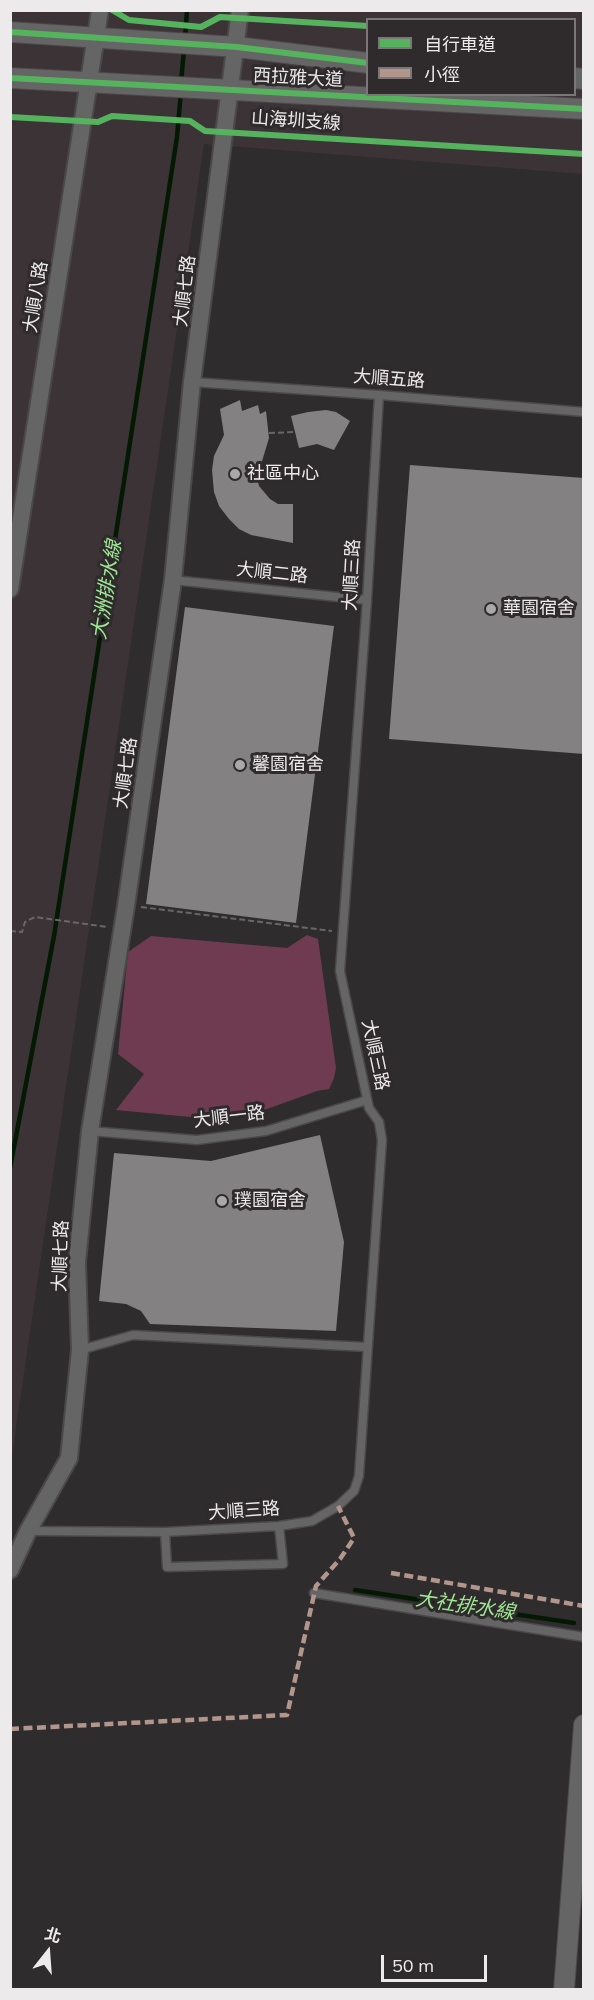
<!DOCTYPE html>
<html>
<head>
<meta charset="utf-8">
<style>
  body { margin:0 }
  #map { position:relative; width:594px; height:2000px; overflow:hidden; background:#2e2c2d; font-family:Mulish,"Noto Sans TC",sans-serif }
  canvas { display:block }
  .frame { position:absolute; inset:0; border:12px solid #eceaea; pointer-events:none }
  .legend { position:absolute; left:366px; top:18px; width:210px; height:78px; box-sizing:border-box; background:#2f2b2d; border:2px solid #7b7779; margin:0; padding:8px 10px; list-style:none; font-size:18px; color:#eceaea }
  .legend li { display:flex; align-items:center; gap:12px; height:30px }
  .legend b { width:30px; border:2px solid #7b7779 }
  .north { position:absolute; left:18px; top:1922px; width:60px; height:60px; -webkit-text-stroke:4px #2f2b2d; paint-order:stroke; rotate:17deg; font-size:16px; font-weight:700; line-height:24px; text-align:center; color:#eceaea }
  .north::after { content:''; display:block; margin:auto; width:21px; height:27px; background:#eceaea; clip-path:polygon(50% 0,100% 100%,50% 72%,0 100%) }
  .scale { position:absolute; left:381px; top:1955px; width:106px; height:27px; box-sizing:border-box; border:3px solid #eceaea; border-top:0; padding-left:8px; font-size:18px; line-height:21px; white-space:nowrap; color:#eceaea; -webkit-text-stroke:4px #2f2b2d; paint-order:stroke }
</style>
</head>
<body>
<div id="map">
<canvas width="594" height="2000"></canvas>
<div class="frame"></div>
<ul class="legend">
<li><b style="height:8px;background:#56b35d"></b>自行車道</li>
<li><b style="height:8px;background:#b2968c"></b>小徑</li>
</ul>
<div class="north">北</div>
<div class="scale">50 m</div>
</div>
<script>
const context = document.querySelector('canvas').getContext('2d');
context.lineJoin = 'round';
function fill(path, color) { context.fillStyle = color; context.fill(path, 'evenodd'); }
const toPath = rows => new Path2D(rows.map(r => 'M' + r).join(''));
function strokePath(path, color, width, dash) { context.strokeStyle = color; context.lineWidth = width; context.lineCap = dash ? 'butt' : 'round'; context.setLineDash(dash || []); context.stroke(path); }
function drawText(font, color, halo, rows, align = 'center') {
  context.font = font + ' Mulish,"Noto Sans TC",sans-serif'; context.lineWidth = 6; context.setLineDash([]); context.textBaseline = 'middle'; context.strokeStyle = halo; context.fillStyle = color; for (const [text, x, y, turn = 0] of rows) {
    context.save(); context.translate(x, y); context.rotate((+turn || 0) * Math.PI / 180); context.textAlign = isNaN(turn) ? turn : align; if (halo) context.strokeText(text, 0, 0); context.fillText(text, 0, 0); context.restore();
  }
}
fill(toPath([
  [11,11,583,11,583,174,204,144,11,1462],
  [368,20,574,20,574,94,368,94]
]), '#3c3337');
fill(toPath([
  [307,935,318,939,336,1068,334,1078,329,1089,317,1091,267,1109,201,1118,116,1110,144,1074,118,1054,128,952,151,936,287,948]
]), '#6f3b50');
strokePath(toPath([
  [185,38,187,10],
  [181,83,184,49],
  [10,1168,54,936,177,137,181,91],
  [355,1590,574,1623]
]), '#041904', 4.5);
fill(toPath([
  [240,400,242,411,258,405,260,414,266,411,269,438,257,478,259,486,270,499,278,504,293,504,293,543,251,535,239,529,229,519,219,506,214,492,212,470,214,456,224,435,220,409],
  [326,410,336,412,350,421,334,450,317,444,299,448,291,416,308,412],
  [410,465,584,478,584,754,389,739],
  [185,607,334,626,296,923,146,904],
  [320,1135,344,1242,336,1331,150,1324,141,1311,126,1304,99,1301,114,1153,211,1161]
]), '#838182');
const service = toPath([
  [192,382,379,395,584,412],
  [173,580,367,600],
  [90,1131,197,1140,266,1131,367,1100],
  [80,1350,133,1335,367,1347],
  [29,1531,165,1532,279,1526,312,1521,338,1506,354,1491,359,1476,382,1140,379,1122,369,1108,340,971,367,600,379,395],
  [165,1532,167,1567,283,1564,279,1526],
  [314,1593,584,1637]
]);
const minor = toPath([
  [10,589,100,10],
  [10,1570,28,1531,69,1458,80,1350,77,1262,90,1131,126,906,173,580,192,382,240,10]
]);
const tertiary = toPath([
  [10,32,237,47,368,63],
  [10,78,584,109],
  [574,78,584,79],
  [564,1990,584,1725]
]);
strokePath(service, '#4a4848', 11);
strokePath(minor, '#4a4848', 20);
strokePath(tertiary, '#4a4848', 22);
strokePath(toPath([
  [269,433,295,432],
  [141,907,332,931],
  [10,931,22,932,25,922,35,917,107,927]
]), '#686767', 2, [6, 3]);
strokePath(service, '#666565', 8);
strokePath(minor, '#666565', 16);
strokePath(tertiary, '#666565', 20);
strokePath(toPath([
  [391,1573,584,1606],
  [10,1729,287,1715,316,1586,340,1559,354,1538,338,1506]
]), '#b2968c', 4.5, [9, 4.5]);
strokePath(toPath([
  [112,10,129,20,201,27,220,17,368,26],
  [10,32,237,47,368,63],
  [10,78,584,109],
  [10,117,98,122,112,116,190,121,205,131,584,154]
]), '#56b35d', 6);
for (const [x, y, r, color] of [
  [235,474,6,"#aaa8a8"],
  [491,609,6,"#aaa8a8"],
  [240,765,6,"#aaa8a8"],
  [222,1201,6,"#aaa8a8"]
]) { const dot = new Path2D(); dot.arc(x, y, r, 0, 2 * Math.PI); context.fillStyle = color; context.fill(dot); strokePath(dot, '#2f2b2d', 2); }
drawText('18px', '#eceaea', '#2f2b2d', [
  ["西拉雅大道",298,78,3],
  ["山海圳支線",296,121,4],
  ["大順七路",185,291,-83],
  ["大順八路",36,297,-81],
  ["大順五路",389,379,4],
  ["大順二路",272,573,6],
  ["大順三路",352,575,-87],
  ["大順七路",126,773,-82],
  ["大順三路",375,1055,78],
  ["大順一路",229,1117,-7],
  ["大順七路",61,1256,-88],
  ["大順三路",244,1511,-4]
]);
drawText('18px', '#eceaea', '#2f2b2d', [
  ["社區中心",247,474],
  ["華園宿舍",503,609],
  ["馨園宿舍",252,765],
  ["璞園宿舍",234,1201]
], 'left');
drawText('italic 20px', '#9fe795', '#2f2b2d', [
  ["大洲排水線",107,590,-81],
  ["大社排水線",465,1606,8]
]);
</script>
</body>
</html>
